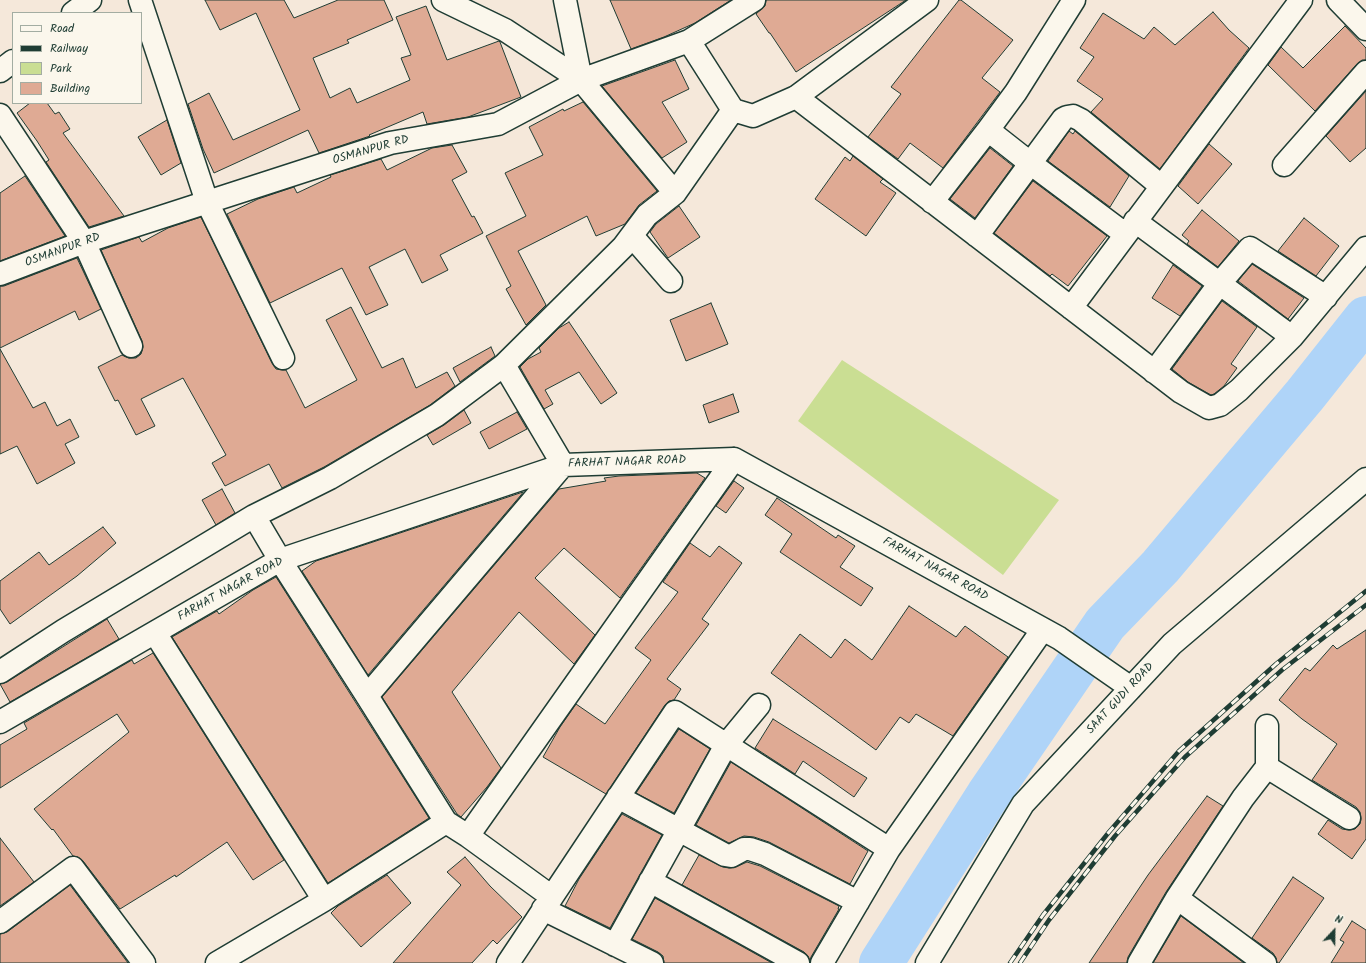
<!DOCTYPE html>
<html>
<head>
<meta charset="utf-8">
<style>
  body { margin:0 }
  #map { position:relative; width:1366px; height:963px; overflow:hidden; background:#f5e8da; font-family:Kalam,sans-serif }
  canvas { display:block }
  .legend { position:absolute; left:12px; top:12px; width:130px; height:92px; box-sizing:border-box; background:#fbf7ec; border:1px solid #a3ada2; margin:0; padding:5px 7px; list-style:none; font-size:12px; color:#1f3d34 }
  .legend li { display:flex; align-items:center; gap:8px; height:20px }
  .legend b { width:20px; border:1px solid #a3ada2 }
  .north { position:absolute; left:1314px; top:911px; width:40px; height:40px; -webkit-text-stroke:3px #fbf7ec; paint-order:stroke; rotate:22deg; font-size:11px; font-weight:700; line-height:16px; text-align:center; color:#1f3d34 }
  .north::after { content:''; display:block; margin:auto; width:14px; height:18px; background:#1f3d34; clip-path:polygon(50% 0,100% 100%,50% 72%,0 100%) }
</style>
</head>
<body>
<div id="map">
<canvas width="1366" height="963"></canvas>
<ul class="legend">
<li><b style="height:5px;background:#fbf7ec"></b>Road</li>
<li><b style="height:5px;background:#1f3d34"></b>Railway</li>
<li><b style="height:11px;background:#cade93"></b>Park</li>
<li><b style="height:11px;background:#dfaa94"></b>Building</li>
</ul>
<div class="north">N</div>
</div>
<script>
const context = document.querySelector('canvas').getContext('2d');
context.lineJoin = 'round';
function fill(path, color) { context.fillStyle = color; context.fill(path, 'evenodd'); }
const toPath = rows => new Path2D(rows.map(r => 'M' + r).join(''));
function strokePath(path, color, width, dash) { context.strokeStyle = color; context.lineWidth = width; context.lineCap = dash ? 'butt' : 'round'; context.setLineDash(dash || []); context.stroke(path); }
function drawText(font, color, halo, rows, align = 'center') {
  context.font = font + ' Kalam,sans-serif'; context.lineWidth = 3; context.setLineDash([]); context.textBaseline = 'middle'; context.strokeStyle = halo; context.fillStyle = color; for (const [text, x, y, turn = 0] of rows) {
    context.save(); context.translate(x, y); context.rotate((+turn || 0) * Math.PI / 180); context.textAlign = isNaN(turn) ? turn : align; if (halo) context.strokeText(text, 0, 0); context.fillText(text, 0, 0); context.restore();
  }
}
fill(toPath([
  [842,360,1059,500,1003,575,798,421]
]), '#cade93');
strokePath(toPath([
  [881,963,988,795,1105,624,1160,567,1305,395,1366,318]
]), '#afd4f8', 44);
const building = toPath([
  [205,0,284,0,294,18,338,0,384,0,393,20,347,40,349,43,313,58,330,98,350,88,357,103,410,80,401,58,411,55,396,17,426,6,447,60,499,41,500,42,521,97,468,117,427,124,423,112,369,135,370,136,319,153,308,130,214,173,203,149,188,104,209,93,233,140,300,110,256,13,220,30,205,0],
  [610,0,731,0,695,23,664,37,631,49,610,0],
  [766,0,906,0,796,72,770,33,769,33,756,14,765,6,766,0],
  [959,0,961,0,1013,40,982,78,1000,92,943,168,910,143,898,159,868,137,901,94,891,87,959,0],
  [1213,12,1229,30,1249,48,1160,169,1091,112,1103,99,1077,81,1094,57,1080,48,1103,13,1144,39,1154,27,1175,45,1213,12],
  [1345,26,1366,48,1366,60,1362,60,1357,64,1315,111,1268,65,1281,47,1303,68,1345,26],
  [675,60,689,89,662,102,687,142,662,158,602,86,675,60],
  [1366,91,1366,148,1350,162,1326,136,1366,91],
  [583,102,657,191,639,205,625,224,596,236,587,216,518,251,546,305,526,325,506,289,511,286,486,236,526,216,505,173,543,155,529,127,563,109,564,111,583,102],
  [30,103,47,103,55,114,59,112,70,129,63,133,124,216,89,227,46,162,49,160,37,141,17,113,30,103],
  [167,120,181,163,161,175,138,137,167,120],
  [1069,131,1073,134,1075,131,1129,176,1110,207,1048,161,1069,131],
  [1209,144,1232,164,1198,204,1178,186,1209,144],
  [452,145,467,172,452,180,472,217,474,216,483,233,440,255,448,270,422,283,405,249,369,267,388,305,366,315,342,268,270,303,227,214,258,199,294,187,297,193,331,177,330,175,381,159,387,170,432,148,452,145],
  [990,148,1013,166,975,218,950,199,990,148],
  [853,156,883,179,880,182,896,193,866,236,815,199,845,157,850,161,853,156],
  [25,176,65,236,0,261,0,193,25,176],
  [1033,181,1107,236,1068,286,1052,274,1050,276,994,233,1033,181],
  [679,206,700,237,668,258,650,232,656,224,679,206],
  [1202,210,1239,241,1218,267,1187,244,1189,241,1182,235,1202,210],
  [201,217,272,363,276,369,282,370,286,370,305,408,357,380,326,320,351,307,382,368,403,358,416,388,447,372,455,386,430,405,324,467,282,488,269,464,225,486,212,463,226,455,183,378,141,399,155,426,136,435,118,400,115,401,98,367,122,355,129,358,136,358,141,354,143,347,142,341,101,250,139,237,142,242,168,228,201,217],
  [1304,218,1339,246,1316,276,1278,251,1304,218],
  [77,258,101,309,79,320,75,311,0,348,0,286,4,286,77,258],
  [1252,264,1304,298,1288,319,1238,281,1252,264],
  [1173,265,1202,286,1180,316,1152,298,1173,265],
  [1222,301,1257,327,1231,364,1237,368,1224,386,1214,394,1211,395,1188,382,1172,369,1222,301],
  [711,303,728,344,686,361,670,320,711,303],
  [569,322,617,393,601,404,579,372,545,390,553,404,544,409,520,367,528,359,541,352,539,348,559,328,569,322],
  [491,347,495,356,460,382,453,368,491,347],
  [0,349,33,408,45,402,57,426,70,419,79,437,65,444,75,463,37,484,17,446,0,454,0,349],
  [733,394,739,412,709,423,703,405,733,394],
  [464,410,471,423,433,445,427,435,444,425,464,410],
  [517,412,527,429,489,449,480,432,517,412],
  [697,473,705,478,620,598,564,548,535,578,595,635,574,664,519,612,452,692,501,768,487,787,461,817,457,814,382,697,559,489,606,481,604,478,619,476,697,473],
  [734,481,744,488,726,513,716,506,734,481],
  [222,489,235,513,216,525,202,500,222,489],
  [523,492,521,495,368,675,302,571,316,561,523,492],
  [777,498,836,538,838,535,855,546,840,567,873,588,861,606,780,552,792,534,765,515,777,498],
  [103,527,116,543,77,576,10,624,0,609,0,581,39,552,49,565,103,527],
  [690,543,710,557,719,546,742,563,702,619,709,624,667,679,681,689,674,700,669,701,665,705,606,794,543,757,560,727,576,704,605,724,651,660,635,648,678,592,663,582,690,543],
  [276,577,429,818,328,883,172,637,217,611,219,614,253,590,276,577],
  [909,606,956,637,965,626,1008,657,953,736,916,714,909,723,900,717,876,750,771,673,800,634,831,658,845,639,872,660,909,606],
  [107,619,119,639,10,702,0,684,7,682,107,619],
  [1366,630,1366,839,1352,859,1318,834,1328,820,1342,829,1349,830,1355,829,1360,824,1361,819,1360,812,1356,807,1312,780,1337,744,1302,719,1279,700,1305,668,1310,671,1333,645,1337,649,1366,630],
  [153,653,284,860,253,880,227,842,176,877,175,875,120,909,83,861,78,857,73,856,53,829,52,830,34,809,129,732,117,714,0,788,0,745,27,729,24,723,132,660,134,664,153,653],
  [773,719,867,778,854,797,803,761,795,774,755,748,773,719],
  [679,729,710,749,674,813,636,793,679,729],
  [731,762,868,851,850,884,769,842,754,837,744,836,729,843,696,825,731,762],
  [1207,796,1223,806,1166,892,1128,957,1127,963,1089,963,1148,875,1207,796],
  [622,814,662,835,610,928,565,906,579,879,622,814],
  [0,838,34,882,0,906,0,838],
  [699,855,723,867,729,868,736,867,747,862,760,866,839,906,838,909,839,909,811,957,810,961,808,956,804,952,682,885,699,855],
  [465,857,490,886,522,917,497,944,493,940,472,963,393,963,461,885,447,872,465,857],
  [387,875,411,903,361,947,331,913,338,906,387,875],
  [1293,877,1324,898,1279,963,1277,963,1276,958,1273,953,1252,938,1293,877],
  [70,885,128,963,0,963,0,934,7,932,70,885],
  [655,898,772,963,664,963,663,956,658,952,632,939,655,898],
  [1181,916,1244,963,1153,963,1181,916],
  [1352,921,1366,930,1366,963,1331,963,1344,942,1340,940,1352,921]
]);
fill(building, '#dfaa94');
strokePath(building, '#1f3d34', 1);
const minor = toPath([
  [140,0,207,202,283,358],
  [443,0,505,30,581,80,675,193],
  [565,0,581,80],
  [1338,0,1366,29],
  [73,13,90,0],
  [689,41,733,110],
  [0,71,13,61],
  [796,97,1181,392,1209,408,1220,405,1239,390,1292,337,1366,248],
  [0,115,84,242,131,346],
  [988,130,1016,92,1074,0],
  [1284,165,1366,72],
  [932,202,988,130,1030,163,1125,234],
  [1135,221,1292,337],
  [632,236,671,281],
  [977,236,1063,119,1067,117,1073,116,1081,120,1161,186],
  [0,274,84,242,390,143,498,124,581,80,689,41,754,0],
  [1071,308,1301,0],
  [1154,372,1220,283,1250,248,1326,297],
  [254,516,280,560,367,696,446,822,468,836,552,897],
  [155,633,324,900],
  [0,672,63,631,254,516,330,478,437,415,504,365,623,247,647,215,675,193,733,110,753,116,796,97,927,0],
  [367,696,563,465,504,365],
  [0,722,280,560,563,465,734,459,1059,638,1131,688],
  [1267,767,1349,818],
  [618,797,725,855,731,856,744,849,750,849,765,854,858,902],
  [468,836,734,459],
  [650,881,798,963],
  [1177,898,1265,963],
  [543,909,652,963],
  [0,922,73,868,144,963],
  [615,945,726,745,759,705],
  [217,963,324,900,446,822],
  [508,963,675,712,889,849],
  [822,963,889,849,1043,629],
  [927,963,1023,804,1172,644,1366,479],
  [1139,963,1177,898,1243,798,1267,767,1267,726]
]);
strokePath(minor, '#1f3d34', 25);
strokePath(minor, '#fbf7ec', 22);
const rail = toPath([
  [1010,963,1043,915,1109,832,1179,751,1276,664,1366,591],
  [1020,963,1049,920,1115,836,1185,757,1282,670,1366,605]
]);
strokePath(rail, '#1f3d34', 4.5);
strokePath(rail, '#fbf7ec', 3, [9]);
drawText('12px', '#1f3d34', '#fbf7ec', [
  ["OSMANPUR RD",371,151,-16],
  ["OSMANPUR RD",63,251,-20],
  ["FARHAT NAGAR ROAD",627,463,-2],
  ["FARHAT NAGAR ROAD",935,570,29],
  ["FARHAT NAGAR ROAD",231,590,-29],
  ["SAAT GUDI ROAD",1121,699,-47]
]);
</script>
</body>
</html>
